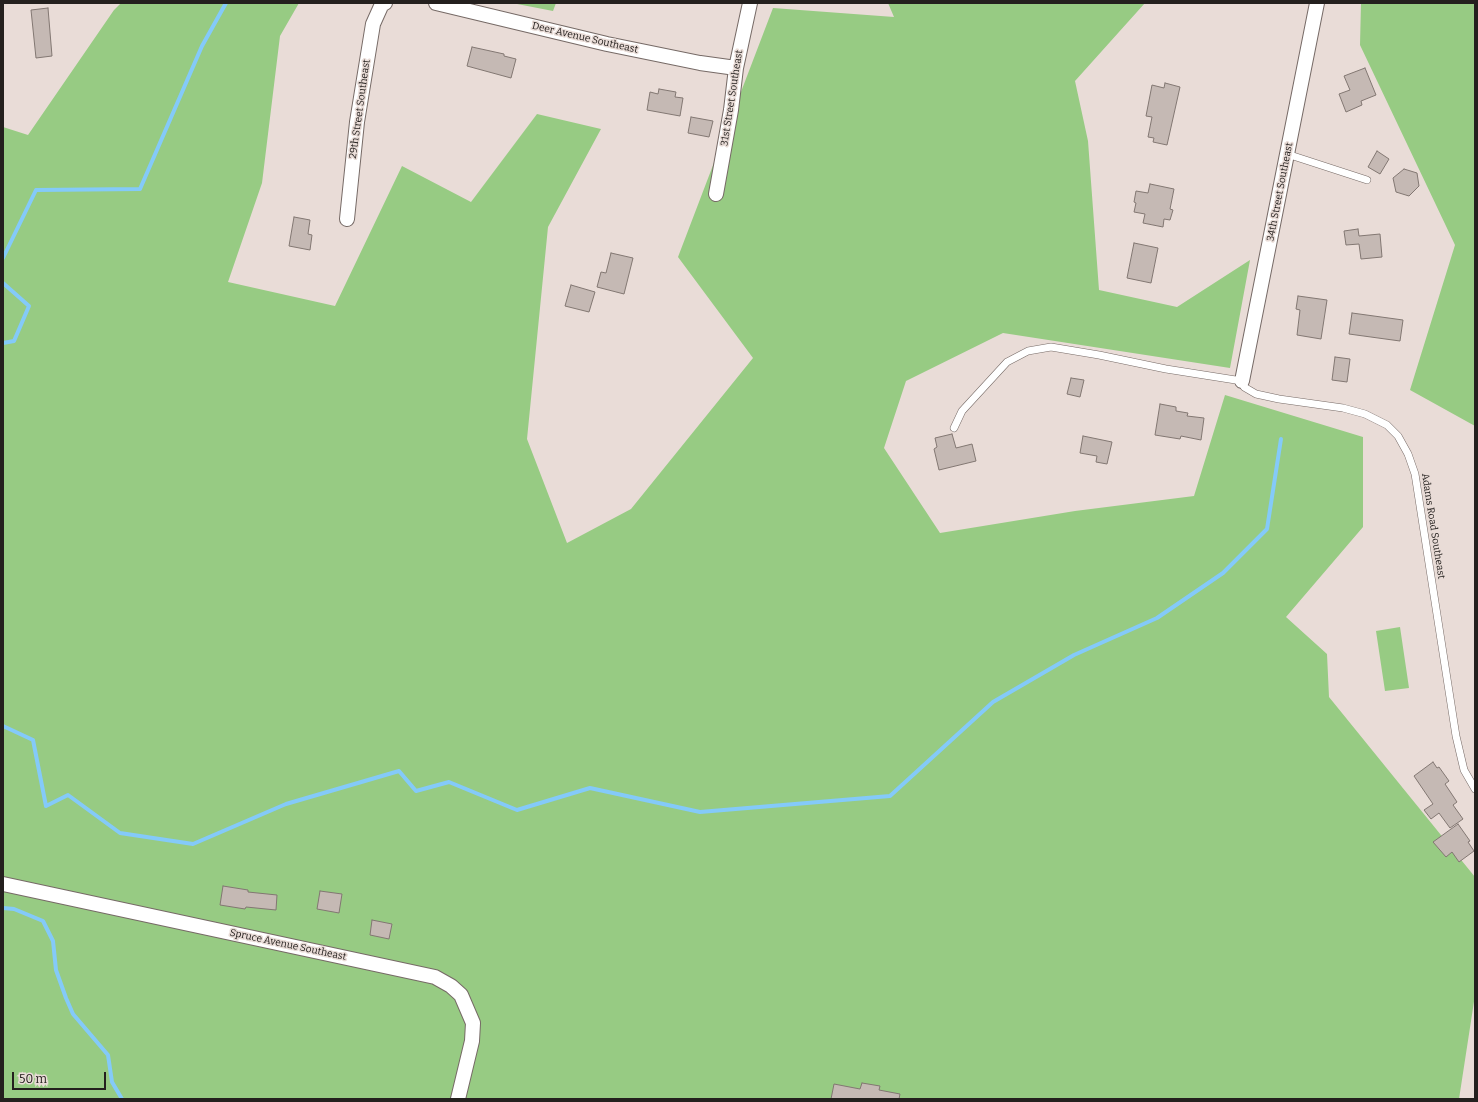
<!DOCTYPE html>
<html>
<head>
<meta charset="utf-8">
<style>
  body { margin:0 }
  #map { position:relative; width:1478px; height:1102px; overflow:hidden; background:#e9dcd7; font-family:Bitter,serif }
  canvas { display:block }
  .frame { position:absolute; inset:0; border:4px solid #24201e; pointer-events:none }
  .scale { position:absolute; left:12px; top:1072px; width:94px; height:18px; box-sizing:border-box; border:2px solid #24201e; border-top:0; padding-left:5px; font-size:12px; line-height:14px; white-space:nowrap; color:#24201e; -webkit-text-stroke:3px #e9dcd7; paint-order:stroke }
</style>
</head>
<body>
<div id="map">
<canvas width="1478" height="1102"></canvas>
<div class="frame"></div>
<div class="scale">50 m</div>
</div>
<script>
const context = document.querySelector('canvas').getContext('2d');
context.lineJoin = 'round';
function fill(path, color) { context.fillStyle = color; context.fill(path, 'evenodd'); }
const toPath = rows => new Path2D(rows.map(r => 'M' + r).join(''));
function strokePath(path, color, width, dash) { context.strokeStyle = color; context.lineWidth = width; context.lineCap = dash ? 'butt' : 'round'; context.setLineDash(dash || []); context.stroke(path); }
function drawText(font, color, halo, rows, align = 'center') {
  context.font = font + ' Bitter,serif'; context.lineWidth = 3; context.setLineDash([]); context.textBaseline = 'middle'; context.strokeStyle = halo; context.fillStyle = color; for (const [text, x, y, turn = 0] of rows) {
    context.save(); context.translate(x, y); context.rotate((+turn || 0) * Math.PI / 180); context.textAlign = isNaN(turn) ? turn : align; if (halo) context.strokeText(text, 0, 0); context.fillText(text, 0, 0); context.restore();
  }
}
fill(toPath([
  [121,3,299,3,280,36,262,183,228,282,335,306,402,166,471,202,537,114,601,129,548,227,527,439,567,543,631,509,753,358,678,257,773,8,894,17,888,3,1145,3,1075,81,1088,141,1099,290,1177,307,1250,260,1230,368,1003,333,906,381,884,448,940,533,1075,511,1194,496,1225,395,1363,437,1363,527,1286,617,1327,654,1329,697,1475,877,1475,995,1459,1099,3,1099,3,127,28,135,114,10],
  [512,3,556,3,553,11],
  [1361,3,1475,3,1475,426,1410,390,1455,245,1360,45],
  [1400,627,1409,688,1385,691,1376,631]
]), '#97cb83');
strokePath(toPath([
  [3,258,36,190,140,189,202,46,226,3],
  [3,283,29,306,14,341,3,343],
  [3,726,33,740,46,806,68,795,120,833,193,844,286,804,399,771,416,791,449,782,517,810,590,788,700,812,890,796,993,702,1074,655,1157,618,1223,573,1267,529,1281,439],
  [3,908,14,909,43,921,53,941,56,970,66,998,73,1014,108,1055,112,1082,122,1099]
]), '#84caf9', 4);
const building = toPath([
  [48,8,52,56,36,58,31,10,48,8],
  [472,47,504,54,504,56,516,59,511,78,467,66,472,47],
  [1365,68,1376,95,1361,101,1362,105,1346,112,1339,94,1350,90,1344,76,1365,68],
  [1165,83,1180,87,1167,145,1153,142,1154,138,1148,137,1152,117,1146,116,1152,85,1164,88,1165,83],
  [659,89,676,92,675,97,683,98,680,116,647,110,650,92,658,94,659,89],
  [691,117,713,121,709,137,688,133,691,117],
  [1377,151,1389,159,1380,174,1368,167,1377,151],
  [1404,169,1417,173,1419,186,1409,196,1396,192,1393,178,1404,169],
  [1150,184,1174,189,1170,209,1173,210,1170,220,1164,219,1163,227,1143,223,1145,214,1134,212,1136,203,1134,202,1136,191,1148,193,1150,184],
  [294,217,310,220,308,234,312,235,310,250,289,246,294,217],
  [1358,229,1359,236,1380,234,1382,257,1361,259,1359,244,1346,245,1344,231,1358,229],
  [1134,243,1158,248,1151,283,1127,278,1134,243],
  [611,253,633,258,624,294,597,287,601,272,606,273,611,253],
  [571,285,595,292,589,312,565,306,571,285],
  [1298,296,1327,300,1321,339,1297,335,1300,310,1296,309,1298,296],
  [1352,313,1403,320,1400,341,1349,334,1352,313],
  [1335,357,1350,359,1347,382,1332,380,1335,357],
  [1071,378,1084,380,1080,397,1067,394,1071,378],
  [1160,404,1176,407,1176,411,1188,413,1187,416,1204,418,1201,440,1181,436,1180,439,1155,435,1160,404],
  [952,434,956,448,972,444,976,461,939,470,934,449,937,447,935,438,952,434],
  [1083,436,1112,442,1107,464,1096,462,1097,456,1080,453,1083,436],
  [1433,762,1437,768,1439,767,1449,781,1445,784,1457,802,1453,805,1463,819,1450,828,1439,813,1431,819,1424,810,1433,804,1414,776,1433,762],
  [1458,824,1470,841,1468,842,1474,851,1459,862,1452,852,1446,857,1433,842,1458,824],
  [223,886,248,890,248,892,277,895,276,910,246,907,245,909,220,905,223,886],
  [320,891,342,894,339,913,317,909,320,891],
  [372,920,392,924,389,939,370,935,372,920],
  [862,1083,880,1086,879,1090,900,1094,899,1099,831,1099,834,1084,860,1089,862,1083]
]);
fill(building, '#c5b9b4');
strokePath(building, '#827772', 1);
const lane = toPath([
  [1287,154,1367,180],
  [954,428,962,411,1007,362,1028,351,1051,347,1099,355,1166,369,1242,381,1244,387,1256,394,1279,399,1343,408,1365,414,1387,425,1398,436,1408,454,1415,474,1456,736,1464,770,1475,789]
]);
const street = toPath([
  [436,3,607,44,700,63,736,68],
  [716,194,731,110,736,68,750,3],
  [347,219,357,122,373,24,382,4,385,3],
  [1242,381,1317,3],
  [3,884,435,977,451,986,461,995,473,1023,472,1041,458,1099]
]);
strokePath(lane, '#766a66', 8);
strokePath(street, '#766a66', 16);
strokePath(lane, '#fff', 7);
strokePath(street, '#fff', 14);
drawText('10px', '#24201e', '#e9dcd7', [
  ["Deer Avenue Southeast",585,38,13],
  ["31st Street Southeast",732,98,-81],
  ["29th Street Southeast",360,109,-82],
  ["34th Street Southeast",1280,192,-79],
  ["Adams Road Southeast",1433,526,81],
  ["Spruce Avenue Southeast",288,945,12]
]);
</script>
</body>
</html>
